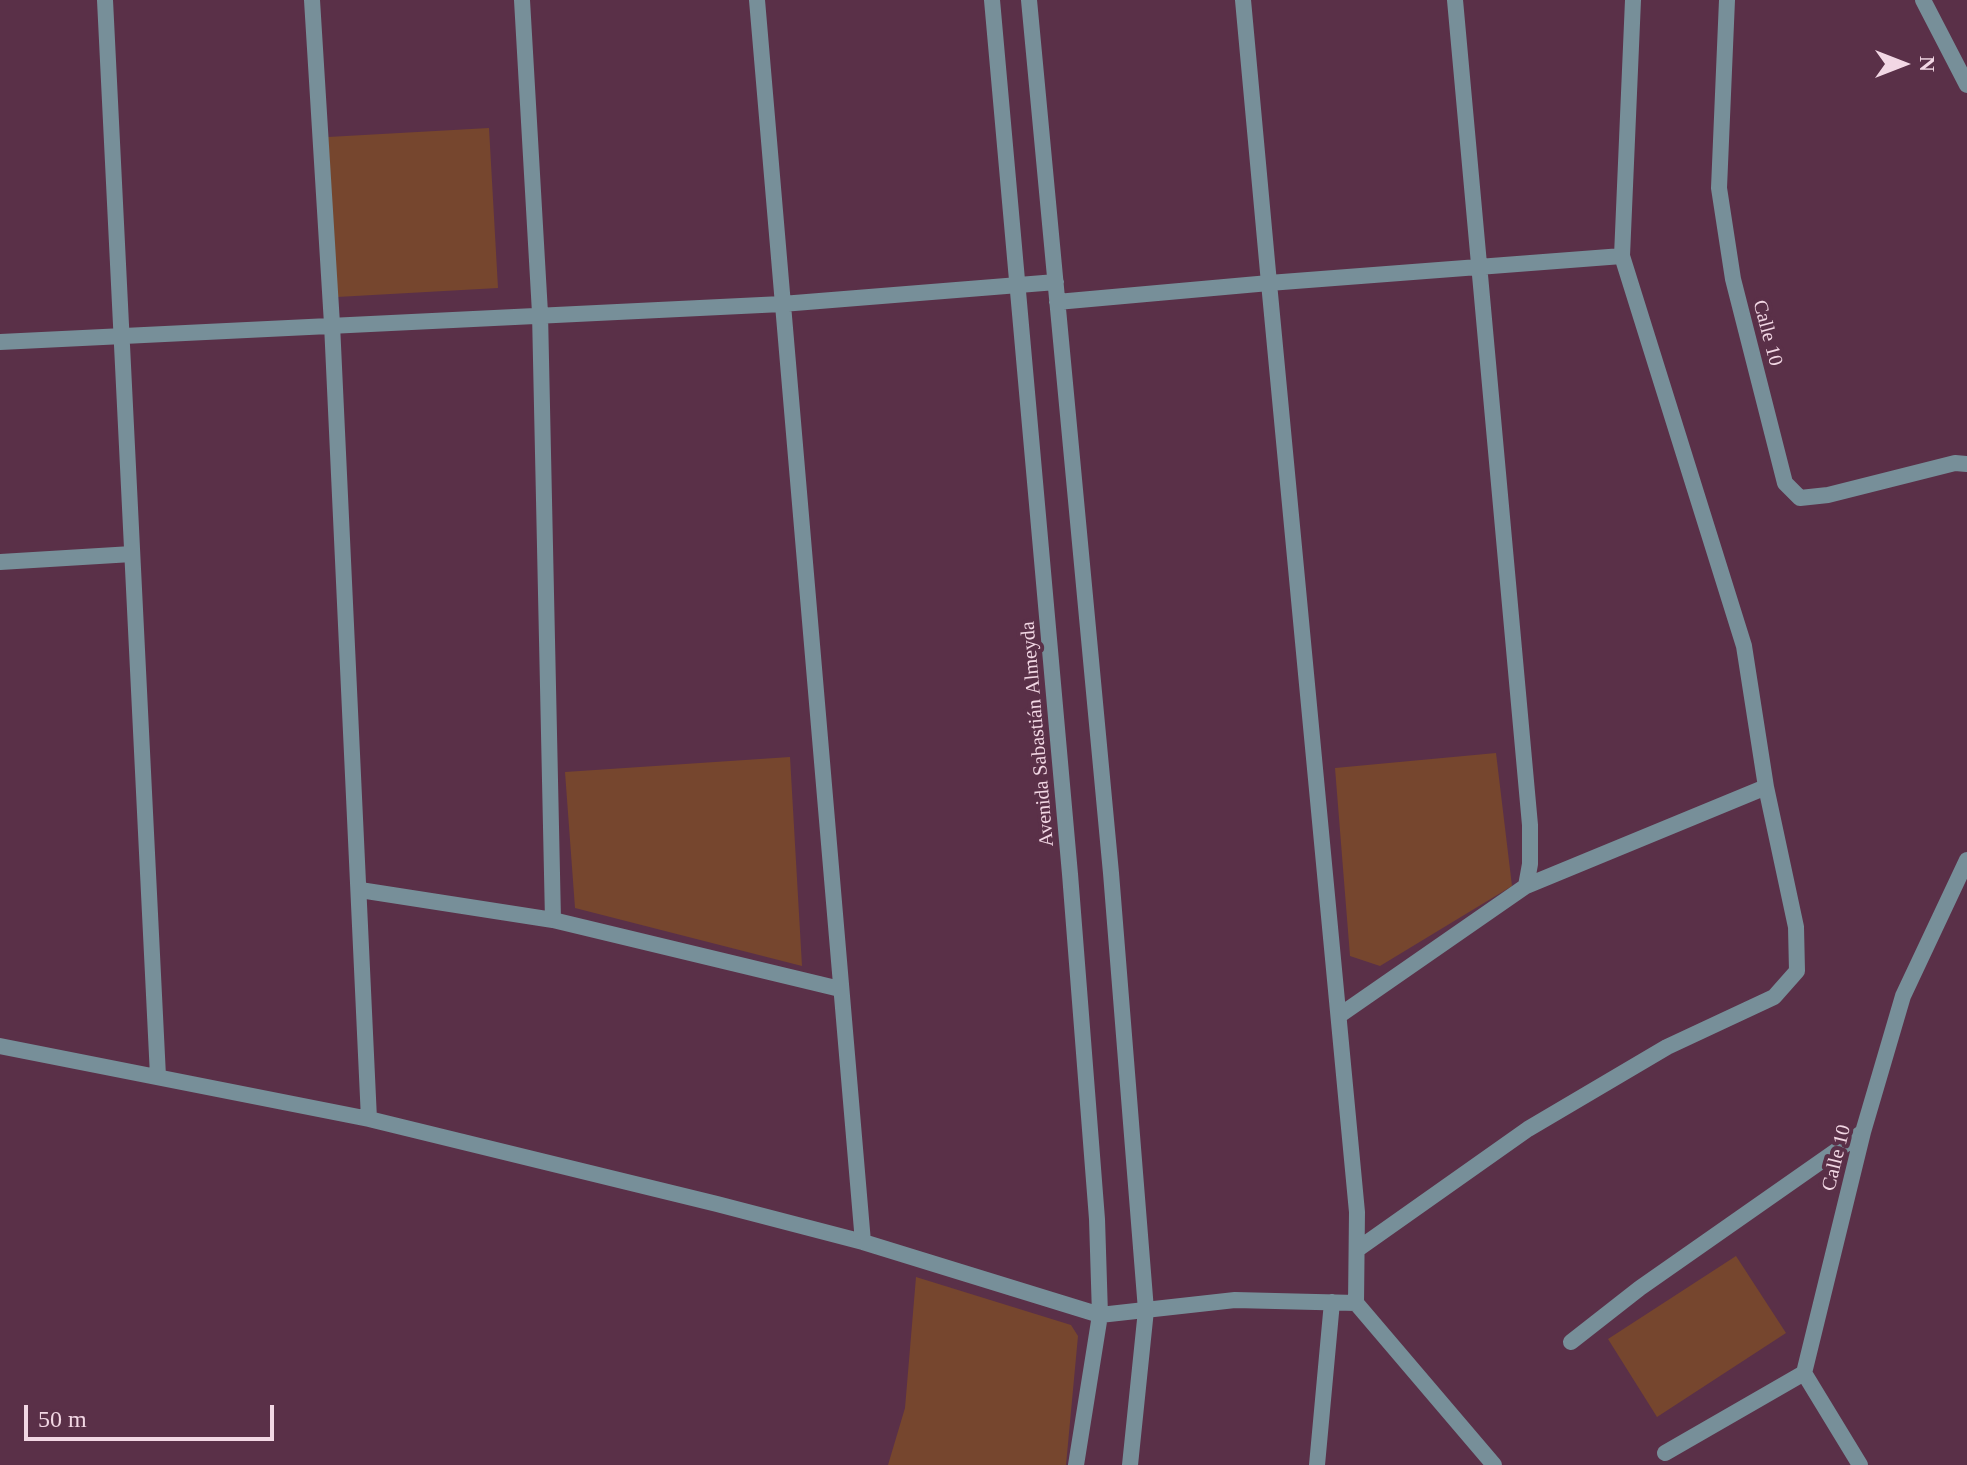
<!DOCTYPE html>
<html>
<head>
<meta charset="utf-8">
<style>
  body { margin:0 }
  #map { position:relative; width:1967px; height:1465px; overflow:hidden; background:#5a3048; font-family:"Times New Roman",serif }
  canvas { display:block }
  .north { position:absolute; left:1863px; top:24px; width:80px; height:80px; -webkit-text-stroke:6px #5a3048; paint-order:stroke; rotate:90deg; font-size:22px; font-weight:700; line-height:32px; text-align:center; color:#f2d7e4 }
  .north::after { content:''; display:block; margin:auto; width:28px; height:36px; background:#f2d7e4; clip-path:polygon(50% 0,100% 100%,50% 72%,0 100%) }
  .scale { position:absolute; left:24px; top:1405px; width:250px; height:36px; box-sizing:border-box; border:4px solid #f2d7e4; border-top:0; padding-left:10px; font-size:24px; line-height:28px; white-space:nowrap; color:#f2d7e4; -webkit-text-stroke:6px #5a3048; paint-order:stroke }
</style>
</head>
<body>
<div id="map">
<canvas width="1967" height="1465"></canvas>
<div class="north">N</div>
<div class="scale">50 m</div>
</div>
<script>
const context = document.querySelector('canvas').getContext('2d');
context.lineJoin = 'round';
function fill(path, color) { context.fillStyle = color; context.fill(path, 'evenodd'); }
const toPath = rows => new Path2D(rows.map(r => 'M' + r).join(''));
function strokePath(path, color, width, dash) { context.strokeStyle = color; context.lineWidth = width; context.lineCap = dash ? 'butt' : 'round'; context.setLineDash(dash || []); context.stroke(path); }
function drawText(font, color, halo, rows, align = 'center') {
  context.font = font + ' "Times New Roman",serif'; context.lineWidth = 8; context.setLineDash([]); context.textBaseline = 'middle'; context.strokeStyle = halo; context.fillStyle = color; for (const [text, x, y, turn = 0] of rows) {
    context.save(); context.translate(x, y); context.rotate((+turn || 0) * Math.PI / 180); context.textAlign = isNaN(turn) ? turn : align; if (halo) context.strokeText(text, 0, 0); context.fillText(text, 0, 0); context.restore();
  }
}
fill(toPath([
  [489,128,498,288,337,297,328,137],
  [1496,753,1512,886,1380,966,1350,956,1335,768],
  [790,757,802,966,575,908,565,772],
  [1736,1256,1786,1333,1657,1417,1608,1339],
  [916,1277,1071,1325,1078,1336,1066,1465,888,1465,905,1408]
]), '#76462e');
strokePath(toPath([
  [105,0,158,1076],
  [312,0,332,324,369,1119],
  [522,0,540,313,553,920],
  [757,0,863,1242],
  [992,0,1070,874,1097,1219,1100,1315,1076,1465],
  [1029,0,1111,873,1146,1310,1130,1465],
  [1243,0,1269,283,1622,256],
  [1727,0,1719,188,1733,279,1785,483,1800,498,1828,495,1955,463,1967,464],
  [1923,0,1967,85],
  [1057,302,1269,283,1357,1212,1356,1303],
  [0,342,782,304,1056,282],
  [0,562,132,554],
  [1526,886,1766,787],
  [360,890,553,920,840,989],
  [1340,1015,1526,886,1530,864,1530,825,1455,0],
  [0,1046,369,1119,717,1204,863,1242,1100,1315,1235,1300,1356,1303,1494,1465],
  [1358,1249,1528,1129,1667,1047,1774,997,1797,971,1796,927,1766,787,1744,646,1622,256,1633,0],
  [1571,1342,1640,1288,1863,1132],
  [1665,1453,1804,1373],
  [1317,1465,1332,1302],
  [1860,1465,1804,1373,1863,1132,1903,996,1967,860]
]), '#778f99', 16);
drawText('20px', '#f2d7e4', '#5a3048', [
  ["Calle 10",1767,333,75],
  ["Avenida Sabastián Almeyda",1038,734,-95],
  ["Calle 10",1837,1158,-76]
]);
</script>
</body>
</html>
